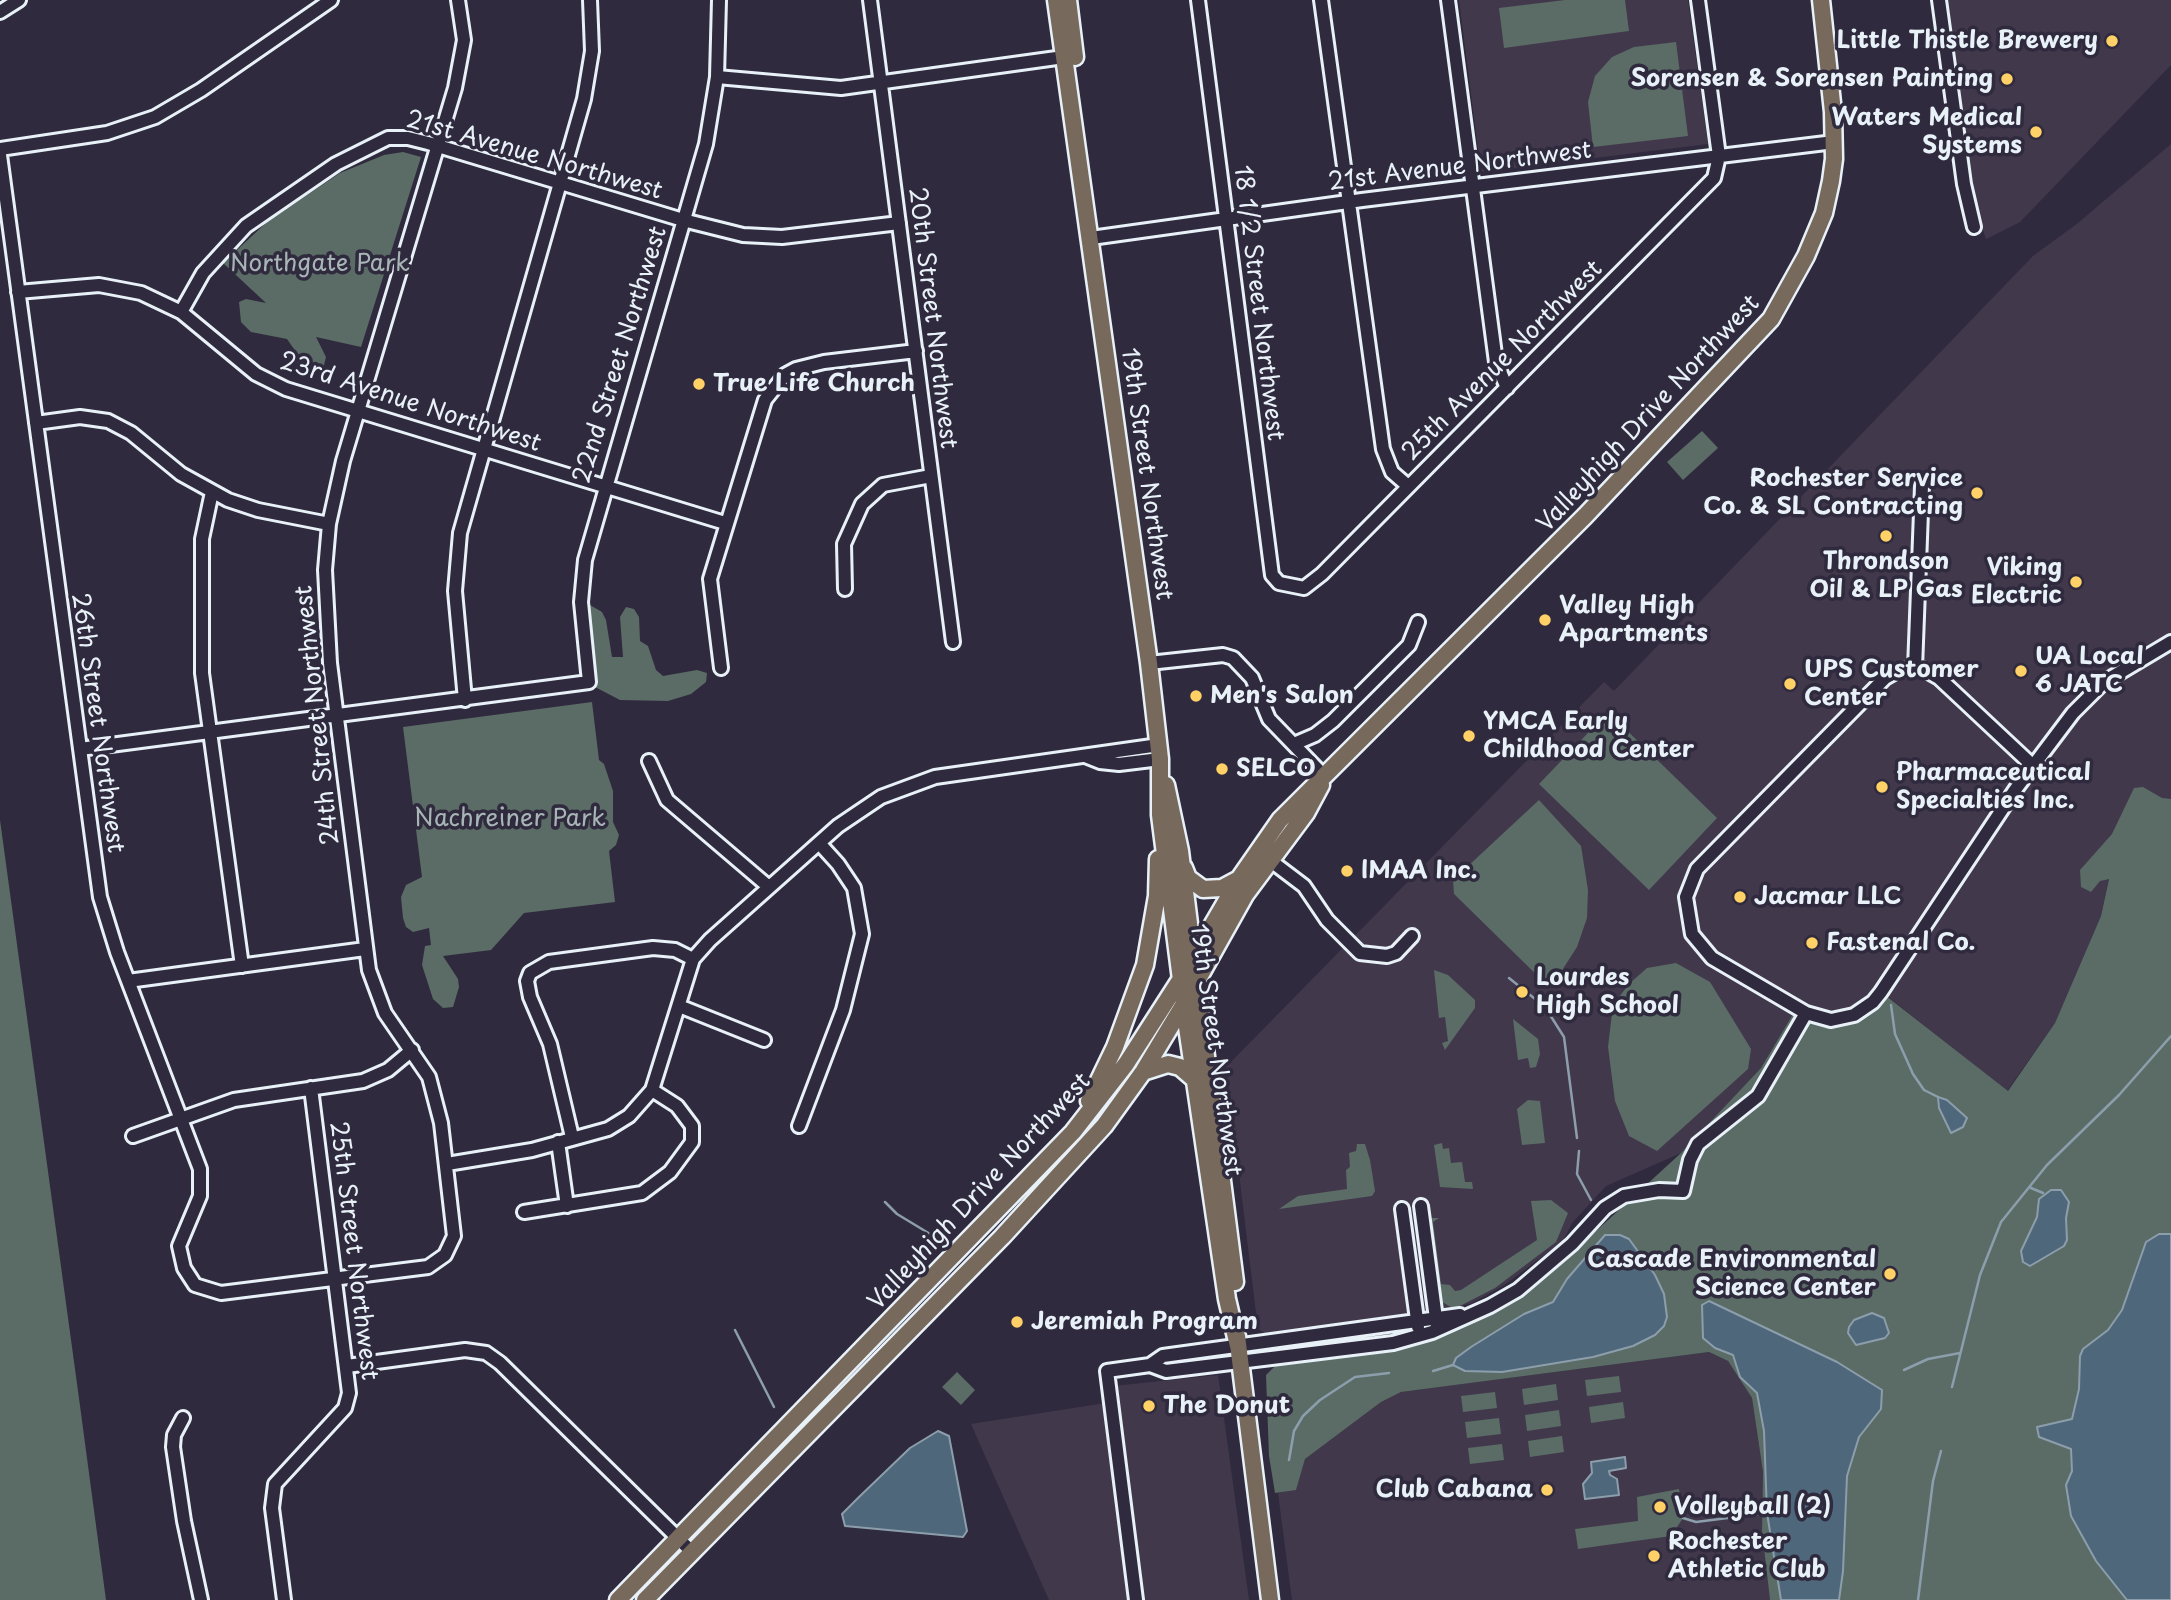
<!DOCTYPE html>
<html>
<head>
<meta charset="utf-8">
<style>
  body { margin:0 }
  canvas { display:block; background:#2f2a3d }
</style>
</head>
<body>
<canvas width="2171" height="1600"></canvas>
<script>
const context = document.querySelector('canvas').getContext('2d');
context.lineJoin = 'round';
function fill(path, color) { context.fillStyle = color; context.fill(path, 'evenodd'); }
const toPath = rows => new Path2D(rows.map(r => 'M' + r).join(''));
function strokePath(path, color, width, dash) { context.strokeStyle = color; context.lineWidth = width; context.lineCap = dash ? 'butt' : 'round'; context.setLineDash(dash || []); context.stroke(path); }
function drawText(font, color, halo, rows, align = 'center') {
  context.font = font + ' "Playpen Sans",sans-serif'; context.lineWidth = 7; context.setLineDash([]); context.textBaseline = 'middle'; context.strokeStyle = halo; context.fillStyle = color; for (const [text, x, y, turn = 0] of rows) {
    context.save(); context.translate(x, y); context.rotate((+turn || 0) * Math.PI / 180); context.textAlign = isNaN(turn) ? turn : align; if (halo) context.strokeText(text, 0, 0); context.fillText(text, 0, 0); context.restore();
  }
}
fill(toPath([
  [1459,0,1688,0,1708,144,1481,172],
  [1946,0,2171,0,2171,65,2020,222,1986,239,1971,194],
  [2171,144,2171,802,2116,843,2101,916,2055,1023,2007,1091,1882,992,1854,1015,1793,1014,1761,1068,1681,1153,1606,1186,1572,1223,1563,1241,1503,1286,1472,1303,1448,1310,1394,1321,1271,1337,1258,1329,1226,1067,1604,682,1614,691,2033,256,2078,223],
  [1709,1352,1728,1361,1752,1398,1763,1472,1762,1531,1770,1600,1292,1600,1278,1493,1296,1489,1305,1459,1381,1402,1401,1392],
  [1218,1375,1249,1600,1049,1600,971,1424,1106,1403,1104,1387]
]), '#42384c');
fill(toPath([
  [1565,0,1625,0,1629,31,1504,48,1499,8],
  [1676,42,1688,136,1593,147,1588,102,1595,76,1612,57,1634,47],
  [403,152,421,157,361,347,316,337,326,357,323,369,308,370,297,363,294,349,287,339,251,332,241,322,239,302,246,299,266,303,223,263,267,222,340,173,384,155],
  [1702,431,1718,448,1683,480,1667,462],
  [590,605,602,612,606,620,612,657,623,657,620,617,626,607,634,609,639,617,640,641,648,646,656,670,663,676,697,670,707,673,706,682,691,694,668,701,620,700,595,687,590,681,580,608],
  [592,702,599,760,604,764,613,791,613,822,619,835,616,845,609,851,615,902,524,913,491,950,443,956,458,979,459,987,453,1007,443,1008,433,999,422,965,425,946,431,945,429,928,413,932,406,927,403,918,401,897,406,885,422,877,403,727],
  [1608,712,1717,818,1649,890,1539,784],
  [2143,787,2162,798,2171,799,2171,1600,1770,1600,1762,1531,1763,1472,1752,1398,1728,1361,1709,1352,1401,1392,1381,1402,1305,1459,1296,1490,1275,1493,1269,1456,1266,1375,1276,1365,1440,1337,1512,1300,1571,1254,1681,1153,1761,1068,1793,1014,1806,1013,1838,1020,1881,992,2008,1091,2055,1023,2101,916,2109,879,2100,881,2091,892,2081,887,2080,870,2112,834,2134,788],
  [1539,800,1581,846,1588,890,1587,918,1577,947,1561,972,1547,985,1454,894,1453,880],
  [0,820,78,1391,106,1600,0,1600],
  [1676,963,1710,982,1751,1049,1748,1069,1657,1151,1629,1136,1615,1101,1608,1047,1613,1005,1629,984,1647,968],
  [1434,970,1448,975,1475,1000,1475,1008,1445,1050,1442,1043,1448,1041,1445,1017,1439,1018],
  [1513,1019,1538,1039,1540,1054,1536,1067,1530,1068,1528,1058,1518,1060],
  [1528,1100,1540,1101,1545,1143,1522,1145,1517,1109],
  [1442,1143,1443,1149,1449,1148,1451,1163,1462,1162,1465,1182,1472,1182,1473,1189,1440,1187,1434,1145],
  [1357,1144,1365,1144,1370,1160,1375,1191,1372,1196,1279,1209,1298,1196,1347,1189,1346,1170,1350,1167,1349,1153,1356,1151],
  [1551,1200,1568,1213,1556,1242,1495,1288,1454,1309,1439,1300,1428,1224,1431,1218,1439,1218,1433,1222,1441,1284,1450,1285,1455,1291,1461,1290,1537,1240,1531,1201],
  [957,1372,975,1390,961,1405,942,1387],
  [1619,1376,1621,1392,1587,1396,1585,1380],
  [1556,1384,1558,1400,1524,1405,1522,1389],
  [1495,1392,1497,1408,1463,1412,1461,1396],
  [1623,1402,1625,1418,1591,1423,1589,1407],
  [1559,1410,1561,1426,1527,1431,1525,1415],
  [1499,1418,1501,1434,1467,1438,1465,1422],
  [1562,1436,1564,1452,1530,1457,1528,1441],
  [1502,1444,1504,1460,1470,1464,1468,1448],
  [1679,1489,1683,1518,1671,1536,1578,1549,1575,1529,1638,1521,1637,1497]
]), '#5a6c65');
const water = toPath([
  [1938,1097,1947,1100,1967,1118,1963,1127,1951,1133,1939,1108,1938,1097],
  [2051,1190,2061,1190,2069,1202,2066,1218,2067,1240,2064,1246,2030,1266,2023,1262,2021,1251,2037,1217,2039,1199,2051,1190],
  [2159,1234,2171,1234,2171,1600,2127,1600,2096,1561,2071,1516,2066,1485,2072,1471,2071,1449,2039,1437,2037,1427,2072,1419,2079,1389,2080,1356,2083,1349,2108,1330,2122,1310,2146,1242,2159,1234],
  [1605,1235,1620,1235,1629,1239,1655,1275,1664,1294,1667,1317,1664,1326,1655,1335,1633,1346,1593,1357,1502,1372,1465,1371,1453,1365,1456,1358,1471,1347,1524,1314,1553,1302,1567,1279,1605,1235],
  [1709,1301,1837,1362,1882,1390,1881,1409,1859,1437,1847,1476,1843,1571,1839,1600,1781,1600,1767,1513,1764,1431,1757,1393,1740,1377,1733,1355,1715,1348,1703,1338,1702,1305,1709,1301],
  [1872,1313,1884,1318,1889,1333,1885,1338,1856,1345,1848,1333,1849,1327,1854,1320,1872,1313],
  [938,1431,949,1436,967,1531,963,1537,845,1526,842,1514,859,1497,910,1448,938,1431],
  [1625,1457,1626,1468,1609,1471,1610,1475,1617,1479,1619,1495,1585,1499,1583,1484,1592,1473,1591,1462,1625,1457]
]);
fill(water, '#4f677a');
strokePath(water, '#8c9eac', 2);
strokePath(toPath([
  [1509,978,1545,1007,1564,1037,1577,1138],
  [1891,1005,1895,1034,1913,1074,1924,1090,1938,1097],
  [1579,1151,1577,1174,1591,1200],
  [2031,1188,2043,1193],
  [885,1202,897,1214,940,1240],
  [735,1330,774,1407],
  [1904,1370,1928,1359,1960,1353],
  [1433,1371,1453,1365],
  [1952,1387,1980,1275,2001,1222,2047,1165,2119,1095,2171,1036],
  [1289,1460,1294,1431,1303,1416,1320,1400,1355,1377,1389,1373],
  [1683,1518,1696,1522,1767,1513],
  [1918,1600,1933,1481,1941,1451]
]), '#8c9eac', 2.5);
const minor = toPath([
  [870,0,953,642],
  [1198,0,1272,575,1279,583,1304,588,1322,574,1714,178,1719,156,1698,0],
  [1321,0,1383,449,1392,472,1408,486],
  [1448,0,1496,362,1507,388],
  [1939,0,1964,184,1974,227],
  [0,12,19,0],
  [717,77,841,88,1071,56],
  [0,149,107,133,155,117,201,90,331,0],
  [0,155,100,897,117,952,200,1169,200,1196,179,1246,184,1268,195,1285,221,1293,428,1267,445,1255,454,1236,441,1123,429,1077,385,1013,369,970,330,663,325,570,329,524,343,461,455,88,464,40,458,0],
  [1091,238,1362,200,1834,142],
  [18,292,99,285,141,293,181,312,256,374,286,389,725,523],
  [181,312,203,273,246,226,336,164,388,138,408,138,428,143,683,220,743,235,782,237,899,223],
  [36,423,80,417,108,421,131,433,181,474,228,500,258,510,329,524],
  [212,492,202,539,202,673,242,966],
  [845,589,844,544,862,504,883,485,931,476],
  [1149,663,1223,655,1233,658,1252,678,1269,719,1325,777],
  [721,668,710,579,765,400,785,375,796,369,824,362,916,351],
  [1915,668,1922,486],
  [465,700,455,591,460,533,584,99,592,51,590,0],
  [1294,744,1315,735,1333,721,1409,645,1418,622],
  [80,749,589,682,581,602,585,560,706,144,717,77,719,0],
  [1085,756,1100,762,1119,764,1160,759],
  [649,761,667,800,769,887],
  [2032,765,1939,678,1923,669,1899,670,1885,678,1697,869,1686,897,1692,934,1712,958,1806,1013,1831,1020,1854,1015,1873,1002,1881,992,2015,790,2073,713,2104,682,2171,642],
  [1271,861,1304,886,1327,920,1360,953,1387,956,1396,953,1412,936],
  [128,981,365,949],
  [679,1006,764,1040],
  [799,1126,843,1010,862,934,854,888,838,864,819,843],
  [133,1136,234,1100,363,1081,388,1070,412,1050],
  [572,1137,550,1044,530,997,527,981,530,973,549,962,653,948,675,950,693,959],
  [558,1142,567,1206],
  [447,1164,532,1150,608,1129,629,1116,652,1090,693,959,710,940,838,826,881,797,935,777,1159,745],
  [1421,1206,1437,1326],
  [1402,1209,1418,1327],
  [524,1212,642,1193,670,1172,692,1142,692,1126,677,1106,652,1090],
  [1150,1365,1163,1356,1460,1315],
  [347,1366,465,1350,486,1353,500,1363,692,1552],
  [183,1418,174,1435,173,1447,184,1521,201,1600],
  [284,1600,272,1508,275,1484,345,1408,349,1393,311,1088],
  [1136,1600,1107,1371,1150,1365,1166,1371,1393,1343,1432,1332,1490,1306,1518,1290,1572,1244,1605,1208,1624,1196,1659,1190,1683,1191,1690,1160,1698,1144,1758,1096,1806,1013]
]);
const major = toPath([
  [1056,0,1149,663,1160,759,1160,815,1187,1027,1227,1299,1238,1346],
  [1068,0,1075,57],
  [1166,785,1180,851,1193,956],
  [1184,868,1188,878,1203,889,1222,888,1237,880],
  [1196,978,1235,1282],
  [1143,1072,1168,1064,1180,1067,1195,1080],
  [1089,1101,1115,1047,1145,965,1157,896,1158,859],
  [1237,1336,1270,1600],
  [618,1600,1073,1132,1126,1064,1182,977,1241,876,1280,820,1585,516,1771,319,1806,256,1824,213,1831,181,1834,159,1833,112,1821,0],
  [645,1600,1002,1237,1104,1126,1143,1072,1184,1004,1245,895,1306,813,1321,785]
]);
strokePath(minor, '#e8f1f8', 18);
strokePath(major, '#e8f1f8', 21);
strokePath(minor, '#2f2a3d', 12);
strokePath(major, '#77695c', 16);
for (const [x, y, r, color] of [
  [2112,41,7,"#ffd166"],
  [2007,79,7,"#ffd166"],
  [2036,132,7,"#ffd166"],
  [699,384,7,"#ffd166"],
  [1977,493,7,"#ffd166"],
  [1886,536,7,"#ffd166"],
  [2076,582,7,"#ffd166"],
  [1545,620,7,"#ffd166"],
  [2021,671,7,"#ffd166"],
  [1790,684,7,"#ffd166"],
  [1196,696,7,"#ffd166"],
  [1469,736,7,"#ffd166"],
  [1222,769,7,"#ffd166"],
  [1882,787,7,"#ffd166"],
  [1347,871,7,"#ffd166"],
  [1740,897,7,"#ffd166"],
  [1812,943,7,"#ffd166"],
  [1522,992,7,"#ffd166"],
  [1890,1274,7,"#ffd166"],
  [1017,1322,7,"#ffd166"],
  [1149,1406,7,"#ffd166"],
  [1547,1490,7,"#ffd166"],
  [1660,1507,7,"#ffd166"],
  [1654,1556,7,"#ffd166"]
]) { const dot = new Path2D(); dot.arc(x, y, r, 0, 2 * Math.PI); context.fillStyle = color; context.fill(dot); strokePath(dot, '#2f2a3d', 2.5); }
drawText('bold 24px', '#e8f1f8', '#2f2a3d', [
  ["Little Thistle Brewery",2098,41,"right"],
  ["Sorensen & Sorensen Painting",1993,79,"right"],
  ["Waters Medical",2022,118,"right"],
  ["Systems",2022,146,"right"],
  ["True Life Church",713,384],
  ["Rochester Service",1963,479,"right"],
  ["Co. & SL Contracting",1963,507,"right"],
  ["Throndson",1886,562,"center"],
  ["Oil & LP Gas",1886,590,"center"],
  ["Viking",2062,568,"right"],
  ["Electric",2062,596,"right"],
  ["Valley High",1559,606],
  ["Apartments",1559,634],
  ["UA Local",2035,657],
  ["6 JATC",2035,685],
  ["UPS Customer",1804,670],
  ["Center",1804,698],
  ["Men's Salon",1210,696],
  ["YMCA Early",1483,722],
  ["Childhood Center",1483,750],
  ["SELCO",1236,769],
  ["Pharmaceutical",1896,773],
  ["Specialties Inc.",1896,801],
  ["IMAA Inc.",1361,871],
  ["Jacmar LLC",1754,897],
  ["Fastenal Co.",1826,943],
  ["Lourdes",1536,978],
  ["High School",1536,1006],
  ["Cascade Environmental",1876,1260,"right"],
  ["Science Center",1876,1288,"right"],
  ["Jeremiah Program",1031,1322],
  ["The Donut",1163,1406],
  ["Club Cabana",1533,1490,"right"],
  ["Volleyball (2)",1674,1507],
  ["Rochester",1668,1542],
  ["Athletic Club",1668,1570]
], 'left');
drawText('24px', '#e8f1f8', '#2f2a3d', [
  ["21st Avenue Northwest",534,156,16],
  ["21st Avenue Northwest",1460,167,-7],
  ["18 1/2 Street Northwest",1258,303,83],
  ["20th Street Northwest",932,318,83],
  ["22nd Street Northwest",621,355,-73],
  ["25th Avenue Northwest",1503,361,-45],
  ["23rd Avenue Northwest",410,403,18],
  ["Valleyhigh Drive Northwest",1649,414,-47],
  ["19th Street Northwest",1146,474,82],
  ["24th Street Northwest",318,715,-96],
  ["26th Street Northwest",97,723,82],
  ["19th Street Northwest",1215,1050,82],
  ["Valleyhigh Drive Northwest",980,1192,-47],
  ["25th Street Northwest",353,1251,83]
]);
drawText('24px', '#a8b5b6', '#2f2a3d', [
  ["Northgate Park",320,264],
  ["Nachreiner Park",510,819]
]);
</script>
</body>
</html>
